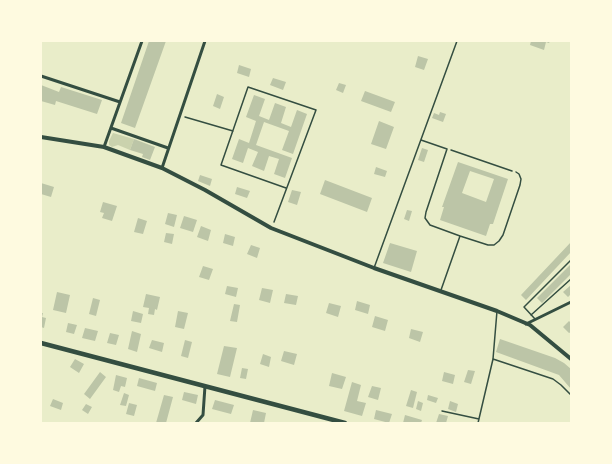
<!DOCTYPE html>
<html>
<head>
<meta charset="utf-8">
<style>
  body { margin:0 }
  #map { position:relative; width:612px; height:464px; overflow:hidden; background:#e9edc9; font-family:"Open Sans",sans-serif }
  canvas { display:block }
  .frame { position:absolute; inset:0; border:42px solid #fefae0; pointer-events:none }
</style>
</head>
<body>
<div id="map">
<canvas width="612" height="464"></canvas>
<div class="frame"></div>
</div>
<script>
const context = document.querySelector('canvas').getContext('2d');
context.lineJoin = 'round';
function fill(path, color) { context.fillStyle = color; context.fill(path, 'evenodd'); }
const toPath = rows => new Path2D(rows.map(r => 'M' + r).join(''));
function strokePath(path, color, width, dash) { context.strokeStyle = color; context.lineWidth = width; context.lineCap = dash ? 'butt' : 'round'; context.setLineDash(dash || []); context.stroke(path); }
fill(toPath([
  [113,133,134,139,130,150,118,145,112,147,109,145,109,141]
]), '#cad2ad');
fill(toPath([
  [149,41,166,41,135,128,121,123],
  [531,41,550,41,549,43,546,42,544,50,530,45],
  [418,56,428,59,424,70,415,67],
  [239,65,251,69,249,77,237,73],
  [273,78,286,82,283,90,270,85],
  [339,83,346,85,343,93,336,90],
  [41,85,59,92,61,87,102,100,97,114,56,101,55,105,41,101],
  [365,91,395,102,391,112,361,101],
  [217,94,224,97,220,109,213,106],
  [254,95,265,99,259,116,269,120,275,103,286,107,281,123,291,127,297,110,307,114,293,154,282,150,289,131,264,122,256,145,292,158,285,178,274,174,279,159,269,156,264,171,252,166,258,152,248,148,243,163,232,159,239,139,249,143,256,121,246,117],
  [440,112,446,114,443,122,432,118,434,113,439,115],
  [379,121,394,127,386,149,371,144],
  [134,139,155,147,150,160,142,157,143,154,130,150],
  [422,148,428,150,424,162,418,160],
  [458,162,508,179,493,224,490,224,486,236,440,220,444,207,442,207],
  [470,171,494,179,486,202,462,193],
  [376,167,387,171,385,177,374,174],
  [200,175,212,179,210,186,198,181],
  [325,180,372,198,367,212,320,194],
  [41,183,54,187,51,197,41,194],
  [237,187,250,191,247,198,235,194],
  [292,190,301,192,297,205,288,202],
  [103,202,117,206,112,221,102,218,104,213,100,212],
  [407,210,412,211,409,221,404,219],
  [168,213,177,215,174,227,165,224],
  [184,216,197,220,193,232,180,228],
  [138,218,147,221,143,234,134,232],
  [201,226,211,230,208,241,197,237],
  [166,233,174,234,172,244,164,242],
  [225,234,235,237,233,246,223,243],
  [571,242,571,252,526,300,521,295],
  [390,243,417,251,411,272,383,263],
  [251,245,260,248,257,258,247,254],
  [571,264,571,274,542,303,537,298],
  [203,266,213,269,209,280,199,277],
  [571,285,571,294,568,297,563,292],
  [227,286,238,288,236,297,225,294],
  [262,288,273,290,270,303,259,300],
  [57,292,70,295,66,313,53,310],
  [146,294,160,297,157,310,155,309,154,315,148,314,149,308,143,307],
  [286,294,298,296,296,305,284,303],
  [93,298,100,300,96,316,89,314],
  [357,301,370,305,368,314,355,310],
  [329,303,341,306,338,317,326,313],
  [234,304,240,305,237,322,230,321],
  [133,311,143,314,141,323,131,321],
  [178,311,188,313,184,329,175,327],
  [41,313,43,313,42,317,46,318,44,328,41,327],
  [375,316,388,320,385,331,372,327],
  [569,321,571,323,571,332,569,333,563,327],
  [68,323,77,325,74,334,66,332],
  [85,328,98,331,95,341,82,338],
  [411,329,423,332,420,342,409,338],
  [132,331,141,334,137,352,128,349],
  [110,333,119,335,116,345,107,343],
  [500,339,555,358,564,363,571,369,571,389,559,375,496,352],
  [152,340,164,343,162,352,149,348],
  [185,340,192,342,188,358,181,356],
  [224,346,237,348,230,377,217,374],
  [284,351,297,354,294,365,281,361],
  [263,354,271,357,269,367,260,364],
  [75,359,84,364,79,373,70,367],
  [242,368,248,369,246,379,240,378],
  [468,370,475,371,471,384,464,382],
  [100,372,106,377,90,399,84,394],
  [444,372,455,375,453,384,442,381],
  [332,373,346,377,342,389,329,386],
  [116,375,127,378,125,387,121,386,119,392,113,390],
  [139,378,157,383,155,391,137,386],
  [352,382,361,385,357,401,366,403,362,416,344,411],
  [372,386,381,388,378,400,368,397],
  [411,390,417,392,413,408,406,406],
  [184,392,198,395,196,404,182,400],
  [124,393,129,395,126,406,120,405],
  [164,395,173,397,166,423,156,423],
  [428,395,438,398,436,403,427,400],
  [53,399,63,403,61,410,50,406],
  [215,400,234,405,231,414,212,409],
  [418,401,423,403,421,411,416,409],
  [450,401,458,404,456,412,448,409],
  [129,403,137,405,134,416,126,414],
  [86,404,92,407,88,414,82,410],
  [253,410,266,413,264,423,250,423],
  [376,410,392,414,389,423,374,419],
  [439,414,448,416,446,423,436,423],
  [405,415,422,420,421,423,403,423]
]), '#bcc5a7');
strokePath(toPath([
  [185,117,233,131],
  [451,150,512,171],
  [274,222,316,110,248,87,221,165,286,188]
]), '#344e41', 1.5);
strokePath(toPath([
  [421,140,447,149,426,212,425,218,430,225,460,236,441,290],
  [460,236,488,245,494,245,499,241,503,235,520,185,521,179,519,174,516,172],
  [374,268,457,41],
  [531,315,571,279],
  [535,319,524,307,571,260],
  [493,359,553,379,561,385,571,395],
  [442,411,479,419],
  [478,423,493,359,497,311]
]), '#344e41', 1.5);
strokePath(toPath([
  [41,76,120,102],
  [111,128,168,148],
  [104,147,142,41],
  [162,168,205,41],
  [526,324,571,302],
  [196,423,203,415,205,386]
]), '#344e41', 3);
strokePath(toPath([
  [41,137,104,147,162,168,205,190,271,228,374,268,497,311,530,325,571,359]
]), '#344e41', 4);
strokePath(toPath([
  [41,343,345,423]
]), '#344e41', 4.5);
</script>
</body>
</html>
